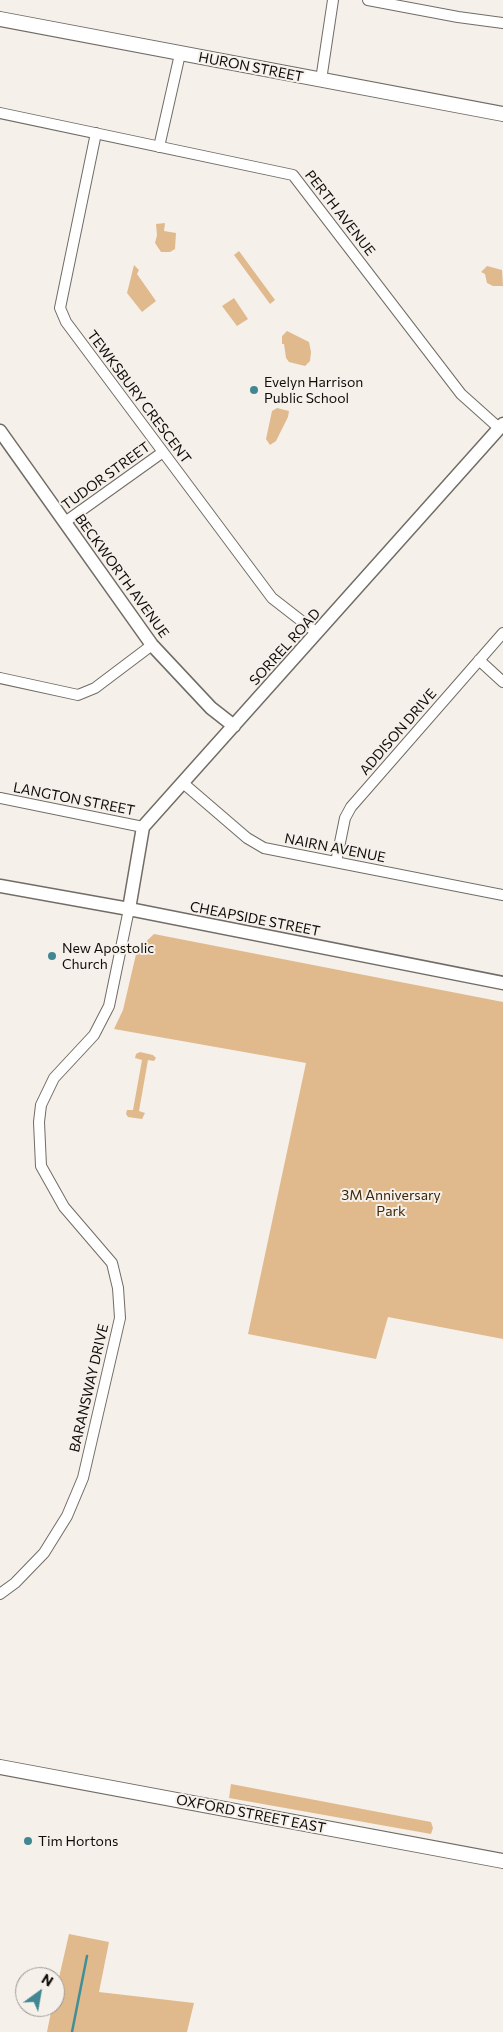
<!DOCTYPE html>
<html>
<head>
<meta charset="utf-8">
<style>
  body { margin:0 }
  #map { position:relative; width:503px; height:2032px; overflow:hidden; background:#f6f0ea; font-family:Commissioner,sans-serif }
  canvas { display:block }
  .north { position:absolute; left:15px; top:1967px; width:50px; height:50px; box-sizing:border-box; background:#f6f0ea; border:1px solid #9a9591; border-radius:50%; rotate:32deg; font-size:14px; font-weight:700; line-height:20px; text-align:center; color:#0f0d0b }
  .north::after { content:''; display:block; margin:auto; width:18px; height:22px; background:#418791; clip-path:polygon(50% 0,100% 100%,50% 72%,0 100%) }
</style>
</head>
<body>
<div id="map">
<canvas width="503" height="2032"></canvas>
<div class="north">N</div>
</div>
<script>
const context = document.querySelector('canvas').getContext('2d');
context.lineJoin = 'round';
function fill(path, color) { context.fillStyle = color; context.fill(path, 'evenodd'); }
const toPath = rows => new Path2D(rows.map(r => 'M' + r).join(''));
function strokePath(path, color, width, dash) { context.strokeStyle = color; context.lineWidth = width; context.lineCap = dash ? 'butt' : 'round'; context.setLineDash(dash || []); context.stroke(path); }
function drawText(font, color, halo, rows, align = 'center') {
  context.font = font + ' Commissioner,sans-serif'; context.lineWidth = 4; context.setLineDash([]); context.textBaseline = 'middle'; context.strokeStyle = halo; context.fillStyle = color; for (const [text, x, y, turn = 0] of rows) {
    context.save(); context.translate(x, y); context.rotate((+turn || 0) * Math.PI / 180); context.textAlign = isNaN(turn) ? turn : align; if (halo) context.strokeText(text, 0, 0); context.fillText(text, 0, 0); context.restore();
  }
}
fill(toPath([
  [165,223,164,231,176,233,175,249,170,252,161,252,155,243,157,235,156,224],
  [239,251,275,300,270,304,234,255],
  [134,265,139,270,137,274,156,301,142,312,127,293],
  [487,266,502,270,503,286,493,286,487,283,485,274,481,272],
  [234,298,248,319,237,326,222,306],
  [287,331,309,342,311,352,310,361,305,366,289,362,286,358,284,344,282,344,282,336],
  [277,408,289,411,288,417,276,441,270,445,266,439,272,411],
  [154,934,503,1002,503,1339,388,1317,376,1359,248,1334,306,1063,114,1029,123,1010,137,950],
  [140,1052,153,1055,156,1058,154,1061,148,1060,139,1111,145,1113,142,1119,128,1117,126,1114,127,1110,133,1110,142,1060,135,1058,136,1054],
  [231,1784,431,1822,433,1828,431,1834,229,1798],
  [69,1934,109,1942,99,1992,194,2003,187,2032,47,2032,52,2007,55,2007,55,1995]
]), '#e0ba8d');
strokePath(toPath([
  [72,2032,87,1956]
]), '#3f8e98', 2.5);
const minor = toPath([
  [368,0,458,17,503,23],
  [321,80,333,0],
  [0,113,293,175,461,394,499,428],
  [96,133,60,308,66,322,272,598,317,633],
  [159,147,180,54],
  [65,522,163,452],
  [479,660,503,682],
  [0,678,78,695,95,688,152,645],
  [183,783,247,838,264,848,503,895],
  [0,798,143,827],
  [336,862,345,818,351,807,503,633],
  [0,1594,15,1583,44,1553,67,1516,83,1478,120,1318,118,1288,112,1263,64,1207,41,1166,39,1122,41,1105,54,1078,94,1035,109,1006,129,909]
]);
const tertiary = toPath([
  [0,431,152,645,211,708,234,726],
  [0,886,129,909,503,983],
  [129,909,143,827,503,424]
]);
const secondary = toPath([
  [0,19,503,114],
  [0,1767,503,1861]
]);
strokePath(minor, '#716c66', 12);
strokePath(tertiary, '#716c66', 15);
strokePath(secondary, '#716c66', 16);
strokePath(minor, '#fff', 10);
strokePath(tertiary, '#fff', 12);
strokePath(secondary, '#fff', 14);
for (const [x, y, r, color] of [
  [254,390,5,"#418791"],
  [52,956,5,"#418791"],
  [28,1841,5,"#418791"]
]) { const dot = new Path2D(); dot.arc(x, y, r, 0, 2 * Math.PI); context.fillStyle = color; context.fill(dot); strokePath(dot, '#f6f0ea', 2); }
drawText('14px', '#0f0d0b', '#f6f0ea', [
  ["HURON STREET",251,67,11],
  ["PERTH AVENUE",340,213,52],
  ["TEWKSBURY CRESCENT",139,397,53],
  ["TUDOR STREET",106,476,-36],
  ["BECKWORTH AVENUE",122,576,54],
  ["SORREL ROAD",285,647,-48],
  ["ADDISON DRIVE",398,732,-49],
  ["LANGTON STREET",74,799,11],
  ["NAIRN AVENUE",335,848,11],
  ["CHEAPSIDE STREET",255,919,11],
  ["BARANSWAY DRIVE",89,1388,-77],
  ["OXFORD STREET EAST",251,1814,11]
]);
drawText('14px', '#0f0d0b', '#f6f0ea', [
  ["Evelyn Harrison",264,382],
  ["Public School",264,398],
  ["New Apostolic",62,948],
  ["Church",62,964],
  ["Tim Hortons",38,1841]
], 'left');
drawText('14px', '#3c2608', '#f6f0ea', [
  ["3M Anniversary",391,1195],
  ["Park",391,1211]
]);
</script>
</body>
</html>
